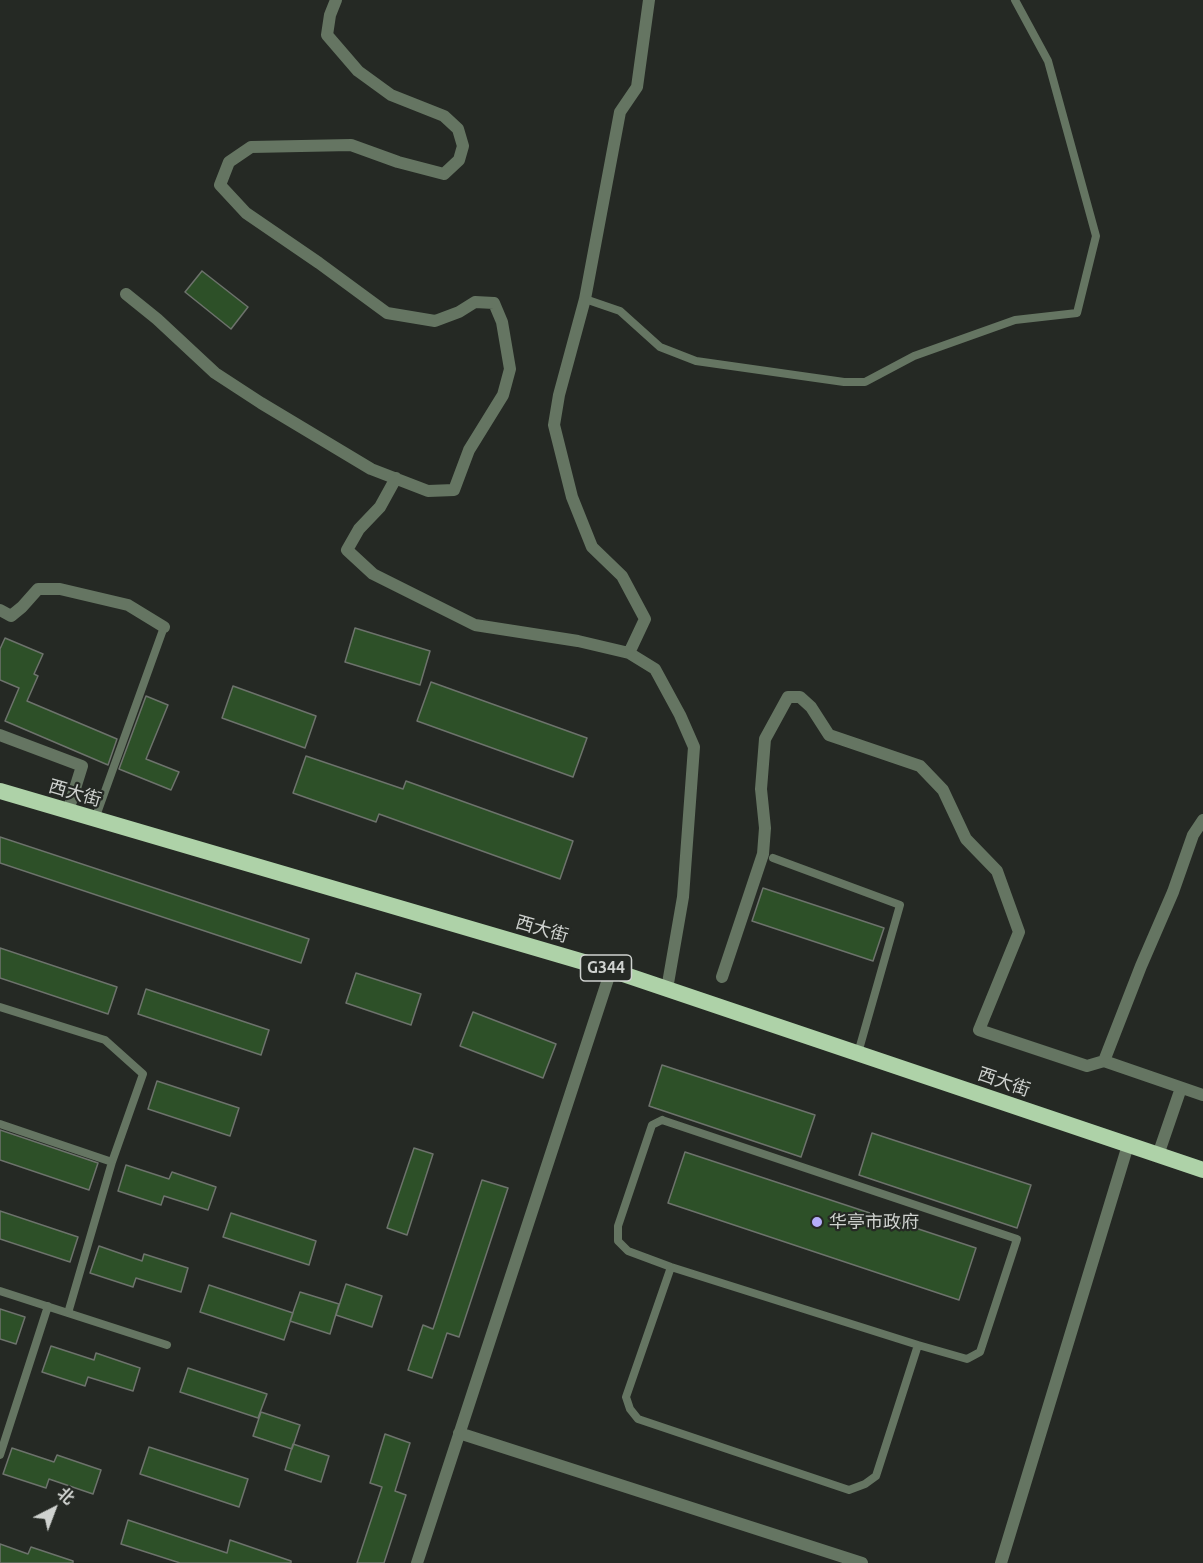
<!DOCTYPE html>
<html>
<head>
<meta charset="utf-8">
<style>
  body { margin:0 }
  #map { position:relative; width:1203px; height:1563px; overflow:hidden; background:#252924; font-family:Ubuntu,"Noto Sans SC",sans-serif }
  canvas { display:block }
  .north { position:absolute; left:24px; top:1479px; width:60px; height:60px; -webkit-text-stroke:4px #252924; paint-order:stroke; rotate:42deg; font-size:16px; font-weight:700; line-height:24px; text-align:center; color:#cfd2cf }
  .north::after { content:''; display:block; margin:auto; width:21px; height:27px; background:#cfd2cf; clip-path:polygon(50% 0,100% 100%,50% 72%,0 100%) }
</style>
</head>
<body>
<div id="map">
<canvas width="1203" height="1563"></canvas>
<div class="north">北</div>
</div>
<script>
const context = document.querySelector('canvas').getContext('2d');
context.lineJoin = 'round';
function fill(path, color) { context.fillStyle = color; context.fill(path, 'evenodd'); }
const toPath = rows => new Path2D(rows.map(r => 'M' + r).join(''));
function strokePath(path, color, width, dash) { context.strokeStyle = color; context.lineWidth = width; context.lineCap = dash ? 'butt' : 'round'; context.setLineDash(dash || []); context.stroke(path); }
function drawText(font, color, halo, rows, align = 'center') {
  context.font = font + ' Ubuntu,"Noto Sans SC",sans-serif'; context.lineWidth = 4.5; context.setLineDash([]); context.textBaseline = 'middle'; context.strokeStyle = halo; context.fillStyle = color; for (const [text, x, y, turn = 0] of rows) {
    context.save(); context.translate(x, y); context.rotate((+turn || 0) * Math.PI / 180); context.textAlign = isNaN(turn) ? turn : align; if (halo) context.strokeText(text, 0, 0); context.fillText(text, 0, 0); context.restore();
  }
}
const building = toPath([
  [202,271,248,307,231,329,185,292,202,271],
  [355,628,430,651,420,685,345,662,355,628],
  [5,638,43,654,34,674,38,676,27,701,117,739,108,765,5,721,19,688,0,680,0,649,5,638],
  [431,682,587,738,573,777,417,721,431,682],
  [233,686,316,716,305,748,222,718,233,686],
  [146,696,168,705,146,759,179,772,171,790,119,769,146,696],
  [306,756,403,789,406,781,573,841,560,879,379,814,376,822,293,793,306,756],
  [0,837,309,939,301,963,0,863,0,837],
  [763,888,884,928,873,961,752,921,763,888],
  [0,948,117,987,108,1014,0,978,0,948],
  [356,973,421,994,411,1025,346,1003,356,973],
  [146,989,269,1030,261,1055,138,1014,146,989],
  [473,1012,556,1044,543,1078,460,1046,473,1012],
  [662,1065,815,1115,801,1157,649,1106,662,1065],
  [157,1081,239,1108,230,1136,148,1109,157,1081],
  [0,1130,98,1163,89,1190,0,1160,0,1130],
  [872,1133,1031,1185,1017,1228,859,1175,872,1133],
  [414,1148,433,1154,407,1235,387,1228,414,1148],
  [685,1152,976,1248,959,1300,668,1203,685,1152],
  [126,1165,169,1179,172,1172,216,1187,208,1210,164,1196,161,1205,118,1191,126,1165],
  [482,1180,508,1188,459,1337,447,1333,432,1378,408,1370,423,1325,433,1329,482,1180],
  [0,1211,78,1237,70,1262,0,1239,0,1211],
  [231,1213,316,1241,309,1265,223,1237,231,1213],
  [99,1246,142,1261,144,1254,188,1268,181,1292,136,1278,133,1287,90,1273,99,1246],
  [346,1284,382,1296,372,1327,336,1315,346,1284],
  [209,1285,293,1313,284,1340,200,1312,209,1285],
  [300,1292,339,1304,330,1334,290,1321,300,1292],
  [0,1309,25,1317,16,1344,0,1339,0,1309],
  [51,1346,94,1360,96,1353,140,1368,133,1391,88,1377,85,1386,42,1372,51,1346],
  [188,1368,267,1394,258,1418,180,1392,188,1368],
  [261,1412,300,1425,292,1449,253,1436,261,1412],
  [385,1434,410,1443,395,1491,406,1495,384,1563,357,1563,382,1487,370,1483,385,1434],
  [293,1444,329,1456,321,1482,285,1470,293,1444],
  [149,1447,248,1479,239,1507,140,1474,149,1447],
  [12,1448,54,1462,57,1455,101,1470,93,1494,49,1479,46,1488,3,1474,12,1448],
  [128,1520,227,1553,230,1540,291,1561,291,1563,180,1563,121,1544,128,1520],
  [0,1544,28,1554,31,1547,73,1561,73,1563,0,1563,0,1544]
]);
fill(building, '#2d5028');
strokePath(building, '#6d736c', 1.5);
strokePath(toPath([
  [585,299,620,311,660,347,696,361,844,382,865,382,914,356,1015,320,1077,313,1096,236,1048,61,1015,0],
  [95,819,164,627],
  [773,858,900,905,858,1053],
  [0,1007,105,1040,143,1074,112,1162,0,1124],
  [662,1120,1017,1239,980,1352,967,1359,918,1345,671,1267,628,1251,618,1241,618,1226,652,1125,662,1120],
  [671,1267,626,1397,630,1409,638,1419,849,1490,865,1484,876,1476,918,1345],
  [0,1291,167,1345],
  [68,1313,112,1162],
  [0,1455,48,1306]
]), '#657562', 8);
strokePath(toPath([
  [126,294,157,319,215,373,261,403,371,469,428,491,454,490,469,450,503,395,510,369,502,322,494,303,475,302,459,312,435,321,387,313,319,263,246,213,220,185,229,162,251,147,351,145,398,162,444,174,459,160,463,146,458,129,444,116,391,95,358,71,327,35,330,15,336,0],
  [396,478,380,507,359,529,347,550,373,574,475,625,578,641,629,653,655,669,680,715,694,747,683,897,667,989],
  [0,610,11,616,22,607,38,589,60,589,128,605,164,627],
  [629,653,645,619,622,576,592,547,572,497,554,425,559,395,585,299,620,112,637,87,649,0],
  [0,735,82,766,68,811],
  [722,977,763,854,765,828,761,789,765,739,788,697,800,697,811,707,829,735,920,766,943,790,966,839,997,871,1019,932,979,1030,1087,1066,1104,1061,1203,1095],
  [1104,1061,1141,966,1173,892,1193,835,1203,820],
  [1158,1155,1181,1088],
  [459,1433,862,1563],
  [417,1563,611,970],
  [1001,1563,1128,1145]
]), '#657562', 12);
strokePath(toPath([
  [0,791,611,970,1203,1170]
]), '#aed2a8', 16);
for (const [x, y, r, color] of [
  [817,1222,6,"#b4acf9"]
]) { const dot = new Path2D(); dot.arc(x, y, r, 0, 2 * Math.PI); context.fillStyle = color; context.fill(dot); strokePath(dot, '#252924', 2); }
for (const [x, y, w] of [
  [606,968,51]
]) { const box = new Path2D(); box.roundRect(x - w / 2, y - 13, w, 26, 4.5); context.fillStyle = '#252924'; context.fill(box); strokePath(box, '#cfd2cf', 1.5); }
drawText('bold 16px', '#cfd2cf', null, [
  ["G344",606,968]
]);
drawText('18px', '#cfd2cf', '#252924', [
  ["西大街",75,793,16],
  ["西大街",542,929,16],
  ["西大街",1004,1082,19]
]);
drawText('18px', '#cfd2cf', '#252924', [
  ["华亭市政府",829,1222]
], 'left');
</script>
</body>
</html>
